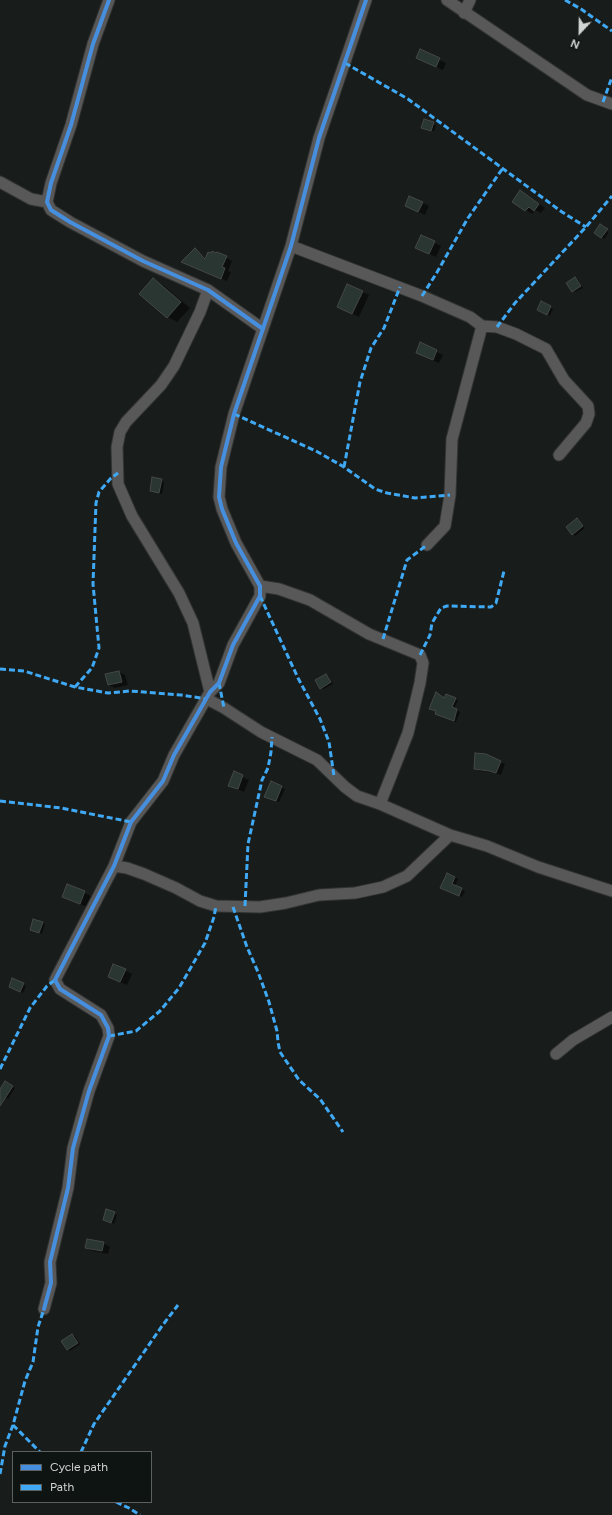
<!DOCTYPE html>
<style>
body{margin:0}
#map{position:relative;width:612px;height:1515px;overflow:hidden;background:#181c1a;font-family:Figtree,sans-serif}
canvas{display:block}
.legend{position:absolute;left:12px;top:1451px;width:140px;height:52px;box-sizing:border-box;background:#0e1411;border:1px solid #5c615f;margin:0;padding:5px 7px;list-style:none;font-size:12px;color:#d1d5d3}
.legend li{display:flex;align-items:center;gap:8px;height:20px}
.legend b{width:20px;border:1px solid #5c615f}
.north{position:absolute;left:560px;top:12px;width:40px;height:40px;-webkit-text-stroke:3px #0e1411;paint-order:stroke;rotate:202deg;font-size:11px;font-weight:700;line-height:16px;text-align:center;color:#d1d5d3}
.north::after{content:'';display:block;margin:auto;width:14px;height:18px;background:#d1d5d3;clip-path:polygon(50% 0,100% 100%,50% 72%,0 100%)}
</style>
<div id="map">
<canvas width="612" height="1515"></canvas>
<ul class="legend">
<li><b style="height:5px;background:#468fdf"></b>Cycle path</li>
<li><b style="height:5px;background:#3fa9f5"></b>Path</li>
</ul>
<div class="north">N</div>
</div>
<script>
const context = document.querySelector('canvas').getContext('2d');
context.lineJoin = 'round';
function paint(path, color) {
  context.fillStyle = color;
  context.fill(path, 'evenodd');
}
function poly(rows) {
  const path = new Path2D();
  for (const r of rows) {
    path.moveTo(r[0], r[1]);
    for (let i = 2; i < r.length; i += 2) path.lineTo(r[i], r[i + 1]);
  }
  return path;
}
function trace(path, color, width, dash) {
  context.strokeStyle = color;
  context.lineWidth = width;
  context.lineCap = dash ? 'butt' : 'round';
  context.setLineDash(dash || []);
  context.stroke(path);
}
paint(poly([
 [420,51,446,63,443,70,423,61],
 [433,123,436,125,434,131,425,129],
 [521,191,545,208,541,213,535,210,532,214,513,201],
 [422,202,429,206,425,215,406,206],
 [600,225,608,230,608,233,605,239,595,233],
 [421,236,441,246,436,257,416,248],
 [195,250,207,259,217,253,232,261,228,271,231,272,227,281,188,265],
 [575,278,578,280,583,288,575,292,573,291],
 [153,280,163,285,190,308,177,322,168,317],
 [363,292,369,295,359,317,344,310],
 [542,303,553,309,550,316,538,309],
 [421,344,443,355,439,363,423,356],
 [161,480,164,482,162,494,151,491],
 [577,520,585,528,575,536,573,534],
 [119,672,125,675,128,685,115,688,108,685],
 [326,675,329,677,333,684,324,689,321,688],
 [445,699,455,699,458,700,454,709,460,712,456,722,439,715,437,711,433,710],
 [500,762,505,764,501,775,495,773,480,771,475,768],
 [234,773,249,780,244,792,229,785],
 [271,782,285,789,279,802,265,797],
 [448,874,458,879,455,886,465,891,462,897,444,889],
 [68,885,91,896,87,907,64,897],
 [42,923,45,924,42,934,34,931],
 [125,970,132,974,127,985,115,980],
 [23,984,26,986,23,993,13,989],
 [5,1082,15,1088,8,1099,0,1094,0,1091],
 [114,1213,117,1215,114,1224,107,1221],
 [103,1243,110,1247,108,1254,93,1251,86,1248],
 [72,1335,75,1336,80,1344,70,1351,68,1349]
]), '#0007');
const building = poly([
 [420,49,440,58,436,67,416,58,420,49],
 [424,119,434,122,431,131,421,128,424,119],
 [520,190,539,204,534,211,529,207,525,211,512,202,520,190],
 [409,196,423,202,418,212,405,206,409,196],
 [600,224,608,229,601,238,594,233,600,224],
 [421,235,435,241,429,254,415,248,421,235],
 [195,248,205,259,208,252,211,253,212,251,216,253,217,252,227,256,222,267,225,268,221,279,181,262,195,248],
 [575,277,581,286,572,292,566,283,575,277],
 [153,278,181,302,167,318,139,294,153,278],
 [347,284,363,291,352,314,337,307,347,284],
 [541,301,551,306,547,315,537,310,541,301],
 [420,342,437,350,433,360,416,353,420,342],
 [152,477,162,479,159,493,150,491,152,477],
 [577,518,583,526,572,535,566,527,577,518],
 [119,671,122,682,108,685,105,674,119,671],
 [326,674,331,682,320,689,315,680,326,674],
 [436,692,444,698,446,694,456,698,452,707,457,709,454,721,435,714,436,711,429,709,436,692],
 [475,753,486,754,501,761,496,773,489,771,474,769,475,753],
 [234,771,243,775,238,789,228,786,234,771],
 [271,781,282,786,276,801,264,797,271,781],
 [447,873,455,877,452,884,462,888,459,896,440,888,447,873],
 [67,884,85,891,80,904,62,897,67,884],
 [33,919,43,922,39,933,30,930,33,919],
 [113,964,126,969,120,982,108,977,113,964],
 [12,978,24,983,20,992,9,987,12,978],
 [5,1081,13,1086,0,1106,0,1089,5,1081],
 [106,1209,115,1212,111,1223,103,1220,106,1209],
 [87,1239,104,1242,102,1251,85,1248,87,1239],
 [72,1334,78,1343,67,1350,61,1341,72,1334]
]);
paint(building, '#293631');
trace(building, '#454846', 1);
const street = poly([
 [109,0,93,44,71,125,51,183,47,202,51,210,70,222,143,261,208,290,263,329],
 [447,0,587,95,612,104],
 [464,13,470,0],
 [0,182,31,199,47,202],
 [291,246,422,296,470,317,482,326,452,439,450,495,445,526,427,545],
 [208,290,200,312,174,366,161,385,126,422,120,432,117,447,118,484,132,516,179,593,193,623,210,692],
 [482,326,497,327,516,334,546,349,564,380,588,406,589,414,586,423,559,455],
 [260,586,279,589,310,600,369,634,420,655,423,663,420,683,408,733,380,804],
 [207,699,224,708,261,732,317,760,345,787,357,796,380,804,450,835,487,846,538,867,612,891],
 [114,866,127,868,144,874,176,888,200,901,216,906,260,907,286,903,319,895,355,893,383,887,407,876,450,835],
 [556,1054,573,1040,612,1017],
 [44,1309,51,1283,50,1262,68,1188,73,1148,89,1091,109,1036,108,1028,101,1015,60,989,55,980,114,866,131,822,163,781,174,755,210,692,219,683,233,645,260,596,260,586,236,543,222,509,219,497,221,467,234,414,291,246,319,138,366,0]
]);
trace(street, '#333534', 13);
trace(street, '#595859', 11);
trace(poly([
 [565,0,581,9,612,31],
 [345,63,408,99,562,212,586,227],
 [603,102,612,77],
 [422,296,436,274,468,218,503,168],
 [497,327,515,303,586,227,612,196],
 [234,414,316,451,344,467,375,489,387,493,415,498,450,495],
 [344,467,360,382,371,348,384,328,400,287],
 [260,596,298,678,320,719,329,742,334,776],
 [383,639,407,560,427,545],
 [420,655,430,635,432,623,441,608,447,606,491,607,496,603,504,571],
 [0,669,24,671,75,687,108,693,130,691,181,695,207,699],
 [219,683,224,708],
 [75,687,92,668,99,648,93,584,96,503,99,492,111,478,118,473],
 [0,801,61,808,131,822],
 [245,906,248,844,262,780,268,768,271,752,272,737],
 [233,907,247,947,258,972,269,1002,277,1031,278,1042,280,1052,299,1080,320,1099,343,1132],
 [109,1036,136,1031,160,1011,179,988,205,943,214,917,216,906],
 [0,1069,30,1008,47,986,55,980],
 [13,1425,40,1452],
 [81,1452,94,1424,162,1326,178,1305],
 [0,1474,5,1446,13,1425,25,1381,33,1362,38,1327,44,1309],
 [116,1502,129,1508,140,1515]
]), '#3fa9f5', 3, [6, 3]);
trace(poly([
 [109,0,93,44,71,125,51,183,47,202,51,210,70,222,143,261,208,290,263,329],
 [44,1309,51,1283,50,1262,68,1188,73,1148,89,1091,109,1036,108,1028,101,1015,60,989,55,980,114,866,131,822,163,781,174,755,210,692,219,683,233,645,260,596,260,586,236,543,222,509,219,497,221,467,234,414,291,246,319,138,366,0]
]), '#468fdf', 4);
</script>
